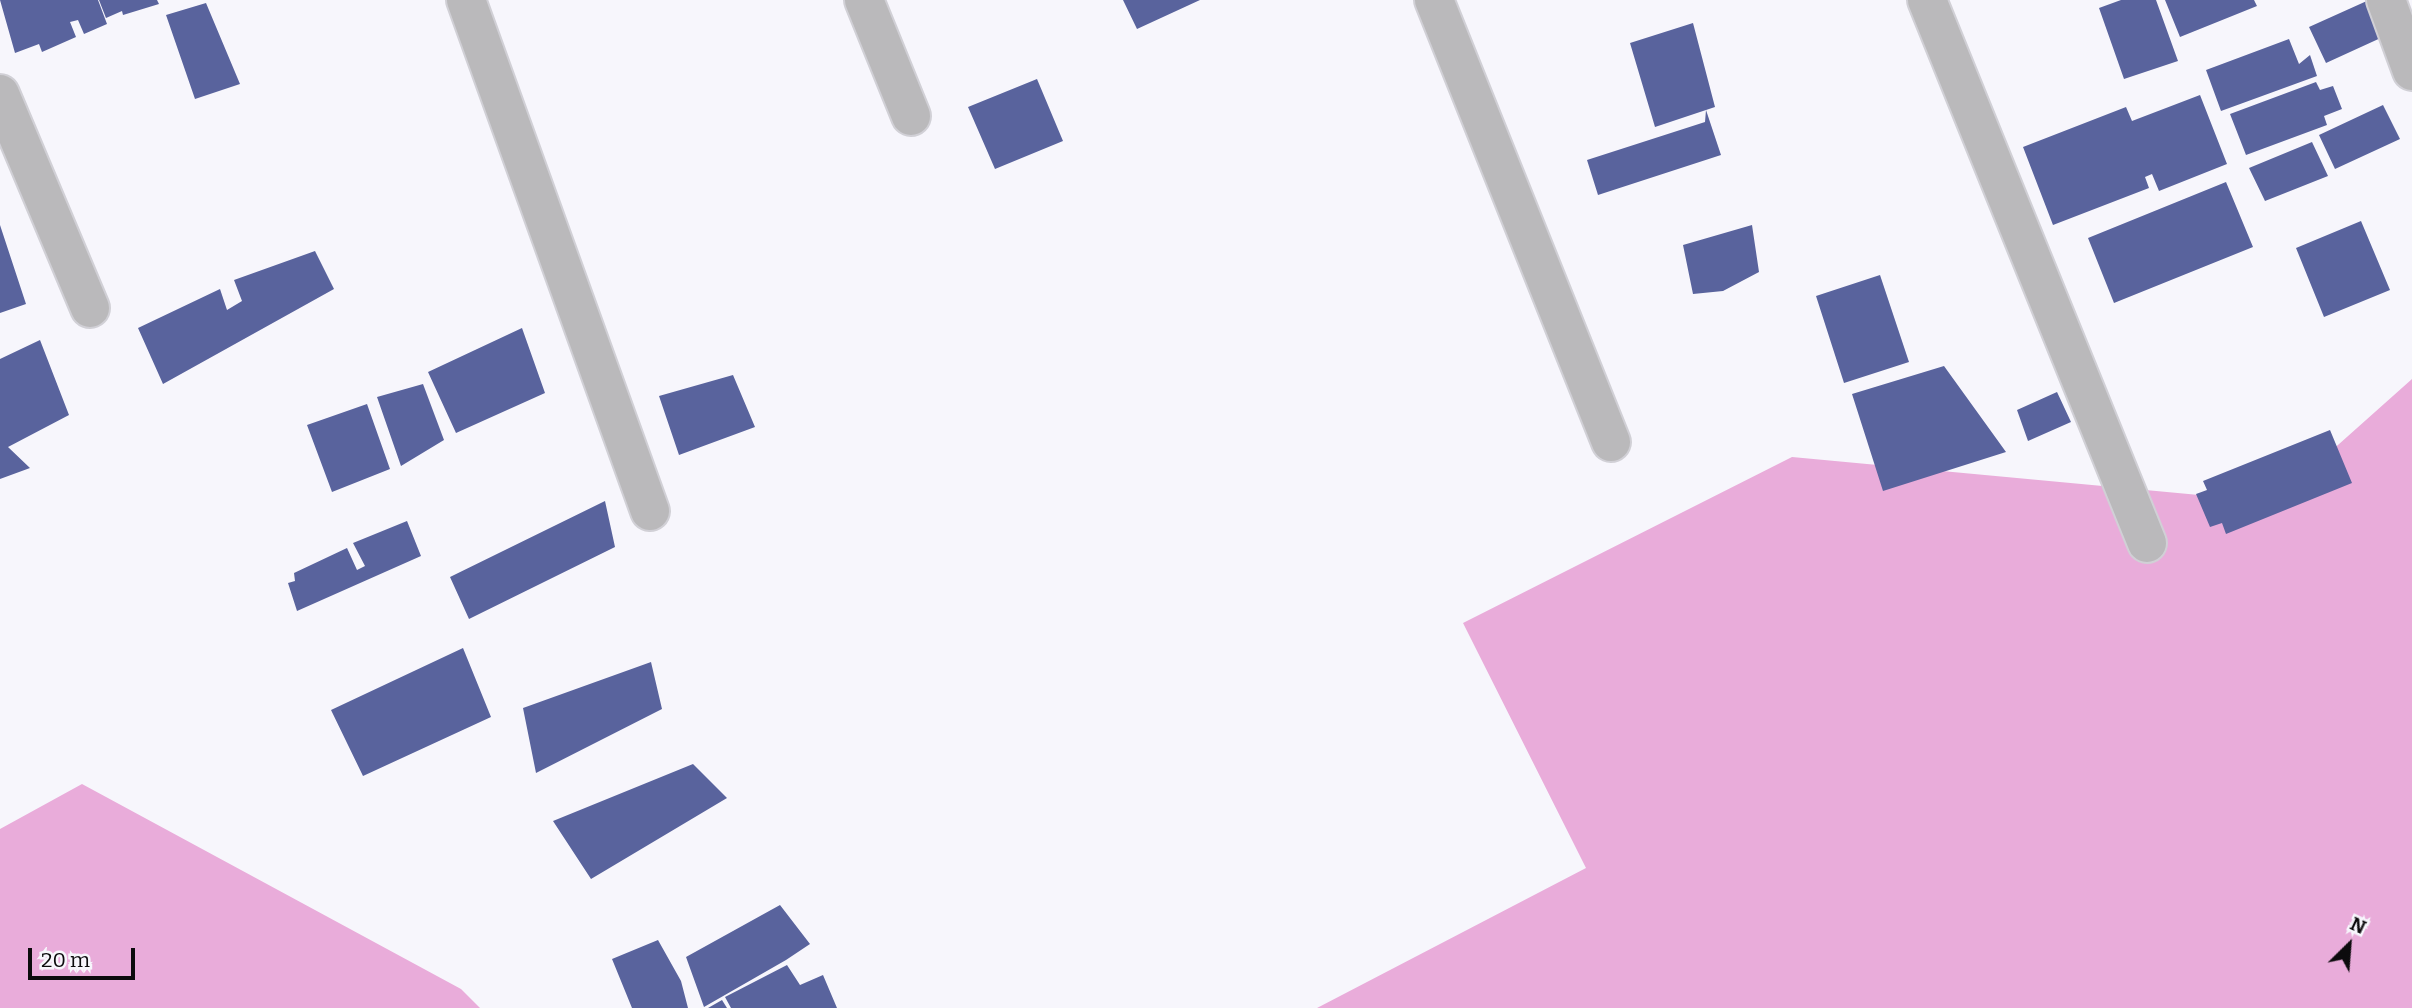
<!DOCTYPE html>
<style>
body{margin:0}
#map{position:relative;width:2412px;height:1008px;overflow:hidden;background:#f7f6fc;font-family:Bitter,serif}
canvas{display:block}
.north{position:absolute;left:2314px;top:910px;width:70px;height:70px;-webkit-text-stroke:5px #f7f6fc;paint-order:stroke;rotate:25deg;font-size:19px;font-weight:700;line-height:28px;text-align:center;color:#0c0b0d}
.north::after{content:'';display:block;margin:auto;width:24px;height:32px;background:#0c0b0d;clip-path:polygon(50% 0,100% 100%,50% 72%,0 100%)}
.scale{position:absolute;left:28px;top:948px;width:107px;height:32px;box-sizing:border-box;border:4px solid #0c0b0d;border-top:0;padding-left:9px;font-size:21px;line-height:24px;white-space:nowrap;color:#0c0b0d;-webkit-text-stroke:5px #f7f6fc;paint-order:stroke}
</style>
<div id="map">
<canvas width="2412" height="1008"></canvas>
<div class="north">N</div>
<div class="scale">20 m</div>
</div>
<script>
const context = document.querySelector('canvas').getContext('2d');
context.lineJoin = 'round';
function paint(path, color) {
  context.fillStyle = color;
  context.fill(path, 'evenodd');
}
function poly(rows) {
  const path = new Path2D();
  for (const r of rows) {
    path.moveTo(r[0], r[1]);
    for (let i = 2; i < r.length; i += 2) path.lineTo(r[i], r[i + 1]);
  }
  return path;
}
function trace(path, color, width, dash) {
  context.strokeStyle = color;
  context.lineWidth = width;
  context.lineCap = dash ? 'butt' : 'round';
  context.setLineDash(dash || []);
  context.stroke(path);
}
paint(poly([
 [2412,379,2412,1008,1317,1008,1586,868,1463,623,1792,457,2274,502],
 [82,784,461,989,480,1008,0,1008,0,829]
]), '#e9acda');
paint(poly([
 [0,0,98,0,107,24,84,34,78,20,70,22,76,37,42,52,39,44,15,53],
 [99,0,157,0,159,4,123,15,122,11,106,18],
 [1123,0,1200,0,1137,29],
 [2121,0,2156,0,2178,61,2124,79,2099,8],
 [2165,0,2254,0,2257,6,2180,37],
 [2369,0,2385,36,2326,63,2309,27],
 [206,3,240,84,195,99,166,15],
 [1693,23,1715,107,1655,127,1630,43],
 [2289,39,2299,64,2310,55,2317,76,2221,111,2206,70],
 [1037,79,1063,141,995,169,968,107],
 [2316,82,2320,90,2333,86,2342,109,2324,116,2327,125,2246,155,2230,114],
 [2200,95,2227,164,2159,191,2152,174,2145,177,2149,188,2053,225,2023,147,2126,107,2132,121],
 [2383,105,2400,139,2335,169,2319,135],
 [1706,110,1721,155,1598,195,1587,160,1705,122],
 [2312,142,2328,176,2265,201,2249,168],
 [2226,182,2253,247,2114,303,2088,238],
 [2361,221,2390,290,2324,317,2296,248],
 [0,225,26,304,0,313],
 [1752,225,1759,272,1723,291,1693,294,1683,245],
 [315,251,334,289,163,384,138,328,220,289,227,310,242,301,234,280],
 [1880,275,1909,362,1844,383,1816,296],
 [522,328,545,393,456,433,428,372],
 [40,340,69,415,8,447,30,468,0,479,0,359],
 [1944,366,2006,452,1883,491,1852,394],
 [733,375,755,427,679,455,659,396],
 [423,384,444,440,401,466,377,397],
 [2057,392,2071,422,2028,441,2017,410],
 [367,404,390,469,332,492,307,425],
 [2330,430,2352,483,2226,534,2222,523,2210,527,2196,494,2207,490,2203,481],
 [605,501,615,547,469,619,450,577],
 [407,521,421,556,297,611,288,583,295,581,294,573,347,548,357,570,365,566,353,543],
 [463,648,491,717,363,776,331,710],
 [651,662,662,709,536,773,523,708],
 [693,764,727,798,591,879,553,821],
 [780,905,810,944,786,960,704,1007,686,957],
 [658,940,681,981,688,1008,632,1008,612,959],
 [787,965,800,985,823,975,837,1008,731,1008,725,997],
 [722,1000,727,1008,708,1008]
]), '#59639d');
const minor = poly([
 [466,0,650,511],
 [864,0,911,116],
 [1434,0,1611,442],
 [1927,0,2147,543],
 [2386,0,2412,71],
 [0,94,90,308]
]);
trace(minor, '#d1d0d6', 42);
trace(minor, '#bab9bb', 38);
</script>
